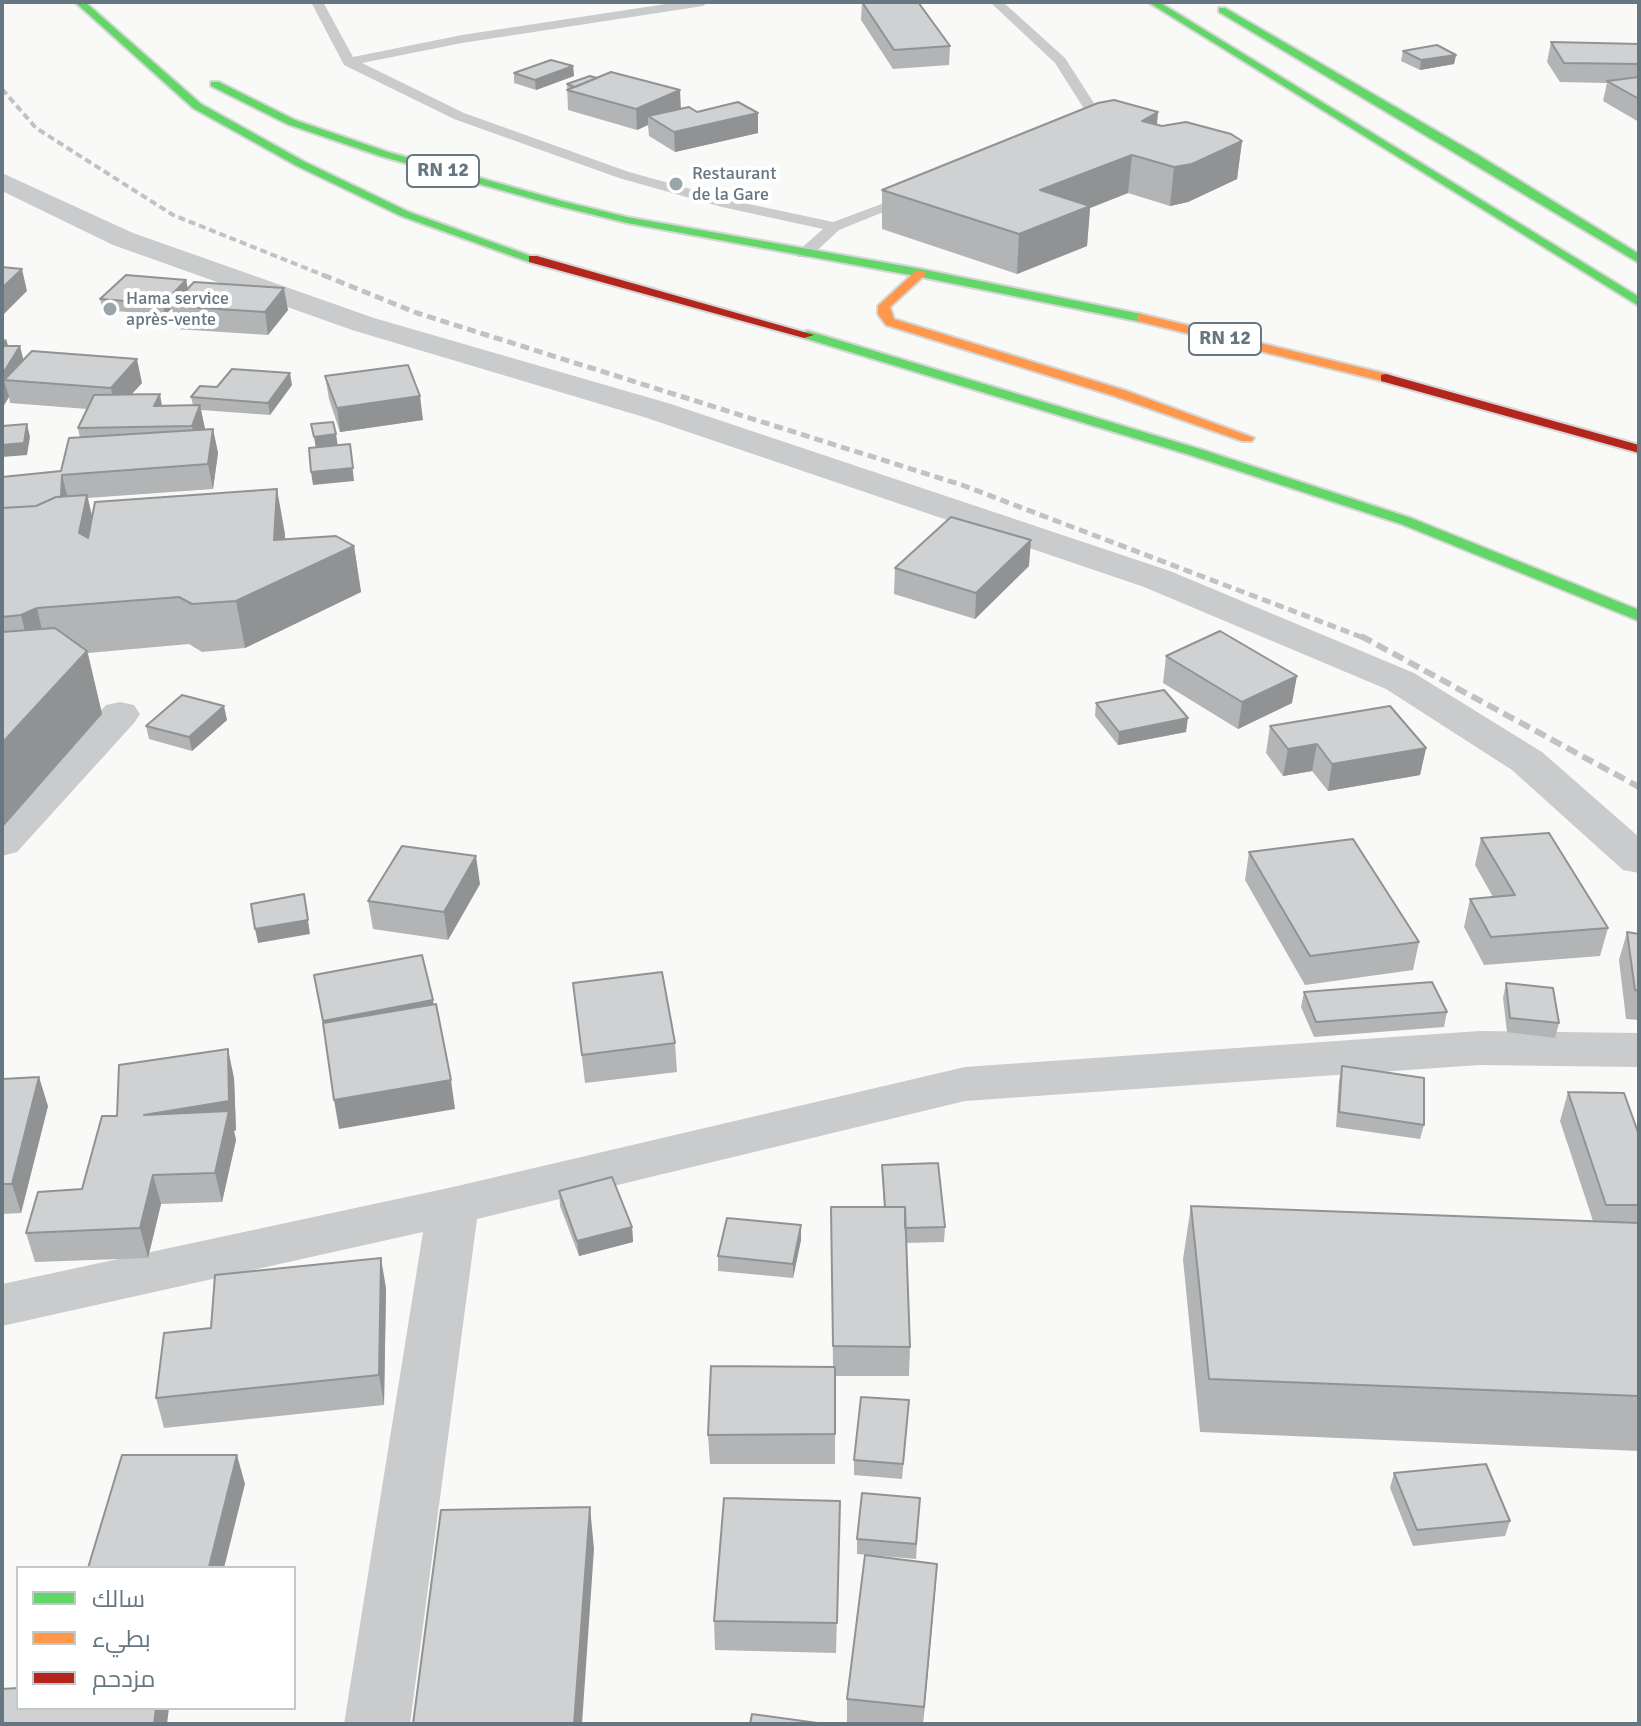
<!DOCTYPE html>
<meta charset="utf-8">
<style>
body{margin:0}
#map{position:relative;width:1641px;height:1726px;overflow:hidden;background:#f9f9f8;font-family:Signika,Cairo,sans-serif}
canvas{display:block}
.frame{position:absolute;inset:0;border:4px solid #667781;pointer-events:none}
.legend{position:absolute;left:16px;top:1566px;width:280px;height:144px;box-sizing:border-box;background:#fff;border:2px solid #c2c9cd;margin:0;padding:10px 14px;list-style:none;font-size:24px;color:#667781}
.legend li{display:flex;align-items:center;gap:16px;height:40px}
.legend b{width:40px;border:2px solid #c2c9cd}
</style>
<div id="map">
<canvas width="1641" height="1726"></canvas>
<div class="frame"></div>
<ul class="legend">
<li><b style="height:10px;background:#63d668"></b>سالك</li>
<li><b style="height:10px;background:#ff974d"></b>بطيء</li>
<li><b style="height:10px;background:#b3261e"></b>مزدحم</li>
</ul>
</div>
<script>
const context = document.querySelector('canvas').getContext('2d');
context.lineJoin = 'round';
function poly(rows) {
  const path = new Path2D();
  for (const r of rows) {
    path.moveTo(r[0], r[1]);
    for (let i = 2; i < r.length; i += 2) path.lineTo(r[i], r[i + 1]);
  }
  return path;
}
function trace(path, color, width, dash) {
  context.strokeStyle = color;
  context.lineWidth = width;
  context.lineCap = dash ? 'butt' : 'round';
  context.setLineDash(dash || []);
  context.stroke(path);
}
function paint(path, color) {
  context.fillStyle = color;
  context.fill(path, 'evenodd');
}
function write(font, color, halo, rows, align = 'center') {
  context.font = font + ' Signika,sans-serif';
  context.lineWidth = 8;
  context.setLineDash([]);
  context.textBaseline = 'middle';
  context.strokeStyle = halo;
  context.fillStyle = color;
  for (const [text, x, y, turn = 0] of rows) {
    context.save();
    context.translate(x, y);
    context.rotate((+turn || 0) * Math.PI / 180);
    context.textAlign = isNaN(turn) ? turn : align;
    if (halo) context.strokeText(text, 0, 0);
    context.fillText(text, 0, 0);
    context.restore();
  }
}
const fast = poly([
 [75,2,85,2,201,104,305,162,409,212,539,259,529,262,401,216,297,166,193,108,75,2],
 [1148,2,1159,2,1639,297,1639,306,1148,2],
 [1219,8,1225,8,1478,155,1639,254,1639,263,1219,12,1219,8],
 [211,82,219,82,295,120,388,152,562,201,627,217,921,269,1141,314,1147,318,1141,322,921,277,627,223,554,205,380,156,287,124,211,86,211,82],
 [808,331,1200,449,1411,518,1639,610,1639,621,1401,524,1190,455,804,338,804,332,808,331]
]);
const slow = poly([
 [917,270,927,273,890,307,894,319,1124,390,1254,438,1252,441,1242,441,1114,396,886,325,878,314,878,306,917,270],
 [1141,314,1391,375,1393,378,1386,382,1137,321,1137,315,1141,314]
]);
const jam = poly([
 [529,256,537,256,814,335,804,338,529,262,529,256],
 [1386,374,1639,445,1639,453,1381,381,1381,375,1386,374]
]);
trace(fast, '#d5d6d6', 4);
trace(slow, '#d5d6d6', 4);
trace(jam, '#d5d6d6', 4);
paint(poly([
 [311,2,323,2,353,57,462,35,679,2,709,2,703,6,462,43,362,63,464,113,629,172,730,200,833,222,906,195,911,194,918,198,839,230,810,257,798,257,798,251,823,229,722,207,619,178,454,119,344,65,311,2],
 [990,2,1003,2,1065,58,1108,125,1106,128,1086,132,1086,126,1093,123,1055,63,990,2]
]), '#cacbcc');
paint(poly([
 [2,173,133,233,374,318,671,404,1170,571,1414,673,1542,752,1639,837,1639,873,1623,870,1512,770,1386,689,1144,587,647,418,352,330,113,245,2,191,2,173],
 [120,702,134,705,140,714,134,723,17,852,2,856,2,817,106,705,120,702],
 [1479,1031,1639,1033,1639,1067,1479,1065,965,1101,477,1219,410,1724,344,1724,423,1232,2,1326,2,1284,453,1187,965,1067,1479,1031]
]), '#cacbcc');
paint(fast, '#63d668');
paint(slow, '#ff974d');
paint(jam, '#b3261e');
trace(poly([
 [2,89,36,128,173,215,328,277]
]), '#c0c2c3', 4, [7, 4]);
trace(poly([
 [323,275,417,313,962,485,1364,638]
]), '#c0c2c3', 5, [9, 5]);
trace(poly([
 [1361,636,1639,787]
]), '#c0c2c3', 6, [12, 6]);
paint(poly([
 [862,2,950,46,949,65,893,69,861,20],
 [1551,42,1639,44,1639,122,1603,101,1607,83,1560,82,1547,62],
 [1403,51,1456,55,1454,64,1420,70,1401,61],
 [573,66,574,76,536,90,514,83,514,73],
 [567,84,697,112,758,113,758,133,675,152,649,136,648,125,637,130,568,110],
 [1158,112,1157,125,1242,141,1237,179,1188,202,1170,206,1128,193,1090,208,1087,246,1017,274,882,229,882,190],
 [186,280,188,288,288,310,268,335,176,329,172,308,165,315,103,310,100,299],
 [2,339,6,339,8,346,23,360,142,383,131,395,162,405,193,405,191,397,217,387,292,385,270,415,201,410,205,429,213,429,218,453,213,489,88,498,92,518,285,534,285,540,354,546,361,592,245,648,202,652,189,644,88,653,102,714,2,828,2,477,61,471,80,438,78,428,87,409,10,403,9,397,2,407],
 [325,376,423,420,340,432,329,399],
 [1029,566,975,619,894,594,895,568],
 [1166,656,1292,703,1238,729,1163,683],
 [1096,703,1186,732,1118,745,1095,716],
 [227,720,192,751,149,739,146,726],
 [1270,726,1426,748,1420,775,1328,791,1312,771,1283,776,1266,753],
 [1481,838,1608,928,1600,956,1484,965,1464,927,1470,899,1493,897,1475,865],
 [1249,852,1419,942,1413,970,1305,985,1245,880],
 [480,884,448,940,373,929,368,901],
 [1627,932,1639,934,1639,1020,1626,1019,1619,960],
 [573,983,675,1043,677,1072,585,1083],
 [1506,983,1559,1023,1555,1038,1507,1032,1503,998],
 [1304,992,1447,1012,1444,1027,1314,1037,1301,1007],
 [1342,1066,1424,1125,1420,1139,1336,1127,1339,1081],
 [234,1078,236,1130,234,1131,236,1140,222,1202,161,1204,148,1258,35,1262,26,1233,82,1189,117,1116],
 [2,1079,48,1106,21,1213,2,1214],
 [1568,1092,1639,1135,1639,1451,1200,1432,1183,1259,1191,1206,1593,1221,1560,1121],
 [882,1165,945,1227,944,1242,906,1243,910,1347,909,1376,835,1376,835,1464,710,1464,708,1435,833,1367,831,1207,884,1207],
 [559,1191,632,1227,633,1242,579,1256,560,1206],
 [801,1225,801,1240,793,1278,718,1271,718,1256],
 [386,1288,384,1405,164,1428,156,1398,211,1328],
 [908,1415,902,1479,854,1475,854,1460],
 [1394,1473,1510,1521,1505,1536,1413,1546,1390,1488],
 [920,1498,916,1559,857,1554,857,1539],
 [840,1501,836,1653,715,1650,714,1621],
 [935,1593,923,1724,847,1724,847,1699]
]), '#b2b4b5');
paint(poly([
 [1456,55,1454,64,1420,70,1421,60],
 [573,66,574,76,536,90,535,80],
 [680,90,681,110,648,116,648,125,637,130,636,109],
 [1158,112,1154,149,1142,121],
 [758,113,758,133,675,152,674,132],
 [1242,141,1237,179,1188,202,1170,206,1174,167],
 [1132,155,1128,193,1090,208,1087,246,1017,274,1019,234,1040,190],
 [22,269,27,291,3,315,2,288],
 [186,280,188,291,172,306,172,308,165,315,163,304],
 [284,288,288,310,268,335,265,312],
 [6,339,12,360,20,346,26,370,4,380,9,397,3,407,2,346],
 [137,359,142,383,116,411,111,388],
 [290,373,292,385,270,415,268,403],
 [160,394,164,418,154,406],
 [420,396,423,420,340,432,337,408],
 [200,405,205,429,196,450,192,426],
 [27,424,30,437,27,455,2,457,2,445],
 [213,429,218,453,213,489,208,464],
 [336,434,338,447,316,449,314,437],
 [350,444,354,481,313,485,311,472],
 [62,475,68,499,2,541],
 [277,489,285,534,282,579,354,546,361,592,245,648,236,601,274,540],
 [87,495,98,540,90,579,79,533],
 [1031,540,1029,566,975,619,976,593],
 [37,608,48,656,33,663,21,615],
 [87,651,102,714,2,828,2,743],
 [1297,676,1292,703,1238,729,1242,702],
 [224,706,227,720,192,751,189,737],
 [1188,718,1186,732,1118,745,1119,732],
 [1317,744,1312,771,1283,776,1288,749],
 [1426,748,1420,775,1328,791,1332,764],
 [476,856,480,884,448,940,444,912],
 [304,894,310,934,258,943,255,929],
 [433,1000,437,1029,329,1049,323,1021],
 [228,1049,234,1078,236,1130,234,1131,236,1140,222,1202,215,1173,144,1115],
 [39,1077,48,1106,21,1213,12,1184],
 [451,1080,455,1109,339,1129,334,1100],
 [153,1175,161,1204,148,1258,140,1228],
 [801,1225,801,1240,793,1278,793,1264],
 [632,1227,633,1242,579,1256,577,1241],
 [381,1258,386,1288,384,1405,379,1375],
 [237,1455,245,1484,224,1568,209,1568],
 [590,1507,594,1549,582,1724,574,1724],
 [937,1564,935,1593,923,1724,924,1707],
 [156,1708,169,1708,167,1724,154,1724]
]), '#919293');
const building = poly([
 [862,2,918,2,950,46,894,50,862,2],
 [1551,42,1639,44,1639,64,1564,63,1551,42],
 [1437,45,1456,55,1421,60,1403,51,1437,45],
 [551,60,573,66,535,80,514,73,551,60],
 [611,72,680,90,636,109,567,90,611,72],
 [590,76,597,78,575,87,567,84,590,76],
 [1639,77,1639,99,1607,81,1639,77],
 [1114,100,1158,112,1142,121,1162,126,1186,122,1231,134,1242,141,1192,164,1174,167,1132,155,1040,190,1090,206,1019,234,882,190,1098,103,1114,100],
 [738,102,758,113,674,132,648,116,689,107,697,112,738,102],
 [2,267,22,269,2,288,2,267],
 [126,275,186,280,163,304,100,299,126,275],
 [194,282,284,288,265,312,172,306,194,282],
 [2,346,20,346,2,375,2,346],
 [32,351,137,359,111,388,4,380,32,351],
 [408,365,420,396,337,408,325,376,408,365],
 [232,369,290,373,268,403,191,397,200,386,217,387,232,369],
 [160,394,154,406,200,405,192,426,78,428,94,395,160,394],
 [333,422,336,434,314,437,311,424,333,422],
 [27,424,24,443,2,445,2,426,27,424],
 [213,429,208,464,62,475,61,497,56,497,36,506,2,508,2,477,61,471,69,438,213,429],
 [350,444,353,468,311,472,309,448,350,444],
 [277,489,274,540,336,536,354,546,236,601,192,604,179,597,37,608,21,615,2,617,2,508,36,506,56,497,87,495,79,533,88,538,95,502,277,489],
 [951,517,1031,540,976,593,895,568,951,517],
 [55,628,87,651,2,743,2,632,55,628],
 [1220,631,1297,676,1242,702,1166,656,1220,631],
 [1164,690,1188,718,1119,732,1096,703,1164,690],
 [182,695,224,706,189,737,146,726,182,695],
 [1390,706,1426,748,1332,764,1317,744,1288,749,1270,726,1390,706],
 [1549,833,1608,928,1491,937,1470,899,1515,895,1481,838,1549,833],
 [1353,839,1419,942,1310,956,1249,852,1353,839],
 [402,846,476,856,444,912,368,901,402,846],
 [304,894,308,920,255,929,251,904,304,894],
 [1627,932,1639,934,1639,991,1635,990,1627,932],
 [422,955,433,1000,323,1021,314,975,422,955],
 [662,972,675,1043,582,1055,573,983,662,972],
 [1432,982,1447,1012,1316,1022,1304,992,1432,982],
 [1506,983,1553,988,1559,1023,1510,1018,1506,983],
 [436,1004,451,1080,334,1100,323,1023,436,1004],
 [228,1049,229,1101,144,1115,229,1111,215,1173,153,1175,140,1228,26,1233,38,1192,82,1189,102,1116,117,1116,119,1065,228,1049],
 [1342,1066,1424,1078,1424,1125,1339,1112,1342,1066],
 [39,1077,12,1184,2,1184,2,1079,39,1077],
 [1568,1092,1624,1093,1639,1135,1639,1205,1606,1205,1568,1092],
 [938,1163,945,1227,905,1228,905,1207,885,1207,882,1165,938,1163],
 [612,1177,632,1227,577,1241,559,1191,612,1177],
 [1191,1206,1639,1223,1639,1396,1209,1379,1191,1206],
 [831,1207,905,1207,910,1347,833,1346,831,1207],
 [727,1218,801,1225,793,1264,718,1256,727,1218],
 [381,1258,379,1375,156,1398,164,1333,211,1328,215,1275,381,1258],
 [711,1366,835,1367,835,1434,708,1435,711,1366],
 [861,1397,909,1400,903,1464,854,1460,861,1397],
 [122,1455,237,1455,209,1567,88,1568,122,1455],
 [1486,1464,1510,1521,1417,1530,1394,1473,1486,1464],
 [862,1493,920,1498,916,1544,857,1539,862,1493],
 [724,1498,840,1501,837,1623,714,1621,724,1498],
 [590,1507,574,1724,413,1724,441,1510,590,1507],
 [865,1555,937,1564,924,1707,847,1699,865,1555],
 [18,1688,18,1708,156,1708,154,1724,2,1724,2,1689,18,1688],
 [752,1714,825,1724,750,1724,752,1714]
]);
paint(building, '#cfd1d2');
trace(building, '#919293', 2);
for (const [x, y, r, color] of [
 [676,184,8,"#99a4ab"],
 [110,309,8,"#99a4ab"]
]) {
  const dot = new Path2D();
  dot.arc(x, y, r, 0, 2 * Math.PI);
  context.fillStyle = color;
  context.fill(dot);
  trace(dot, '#fff', 3);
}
write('18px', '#667781', '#fff', [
 ["Restaurant",692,174],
 ["de la Gare",692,195],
 ["Hama service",126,299],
 ["après-vente",126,320]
], 'left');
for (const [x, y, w] of [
 [443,171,72],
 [1225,339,72]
]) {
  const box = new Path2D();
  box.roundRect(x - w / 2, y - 16, w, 32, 6);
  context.fillStyle = '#fff';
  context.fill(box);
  trace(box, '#667781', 2);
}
write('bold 20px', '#667781', null, [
 ["RN 12",443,171],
 ["RN 12",1225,339]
]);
</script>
